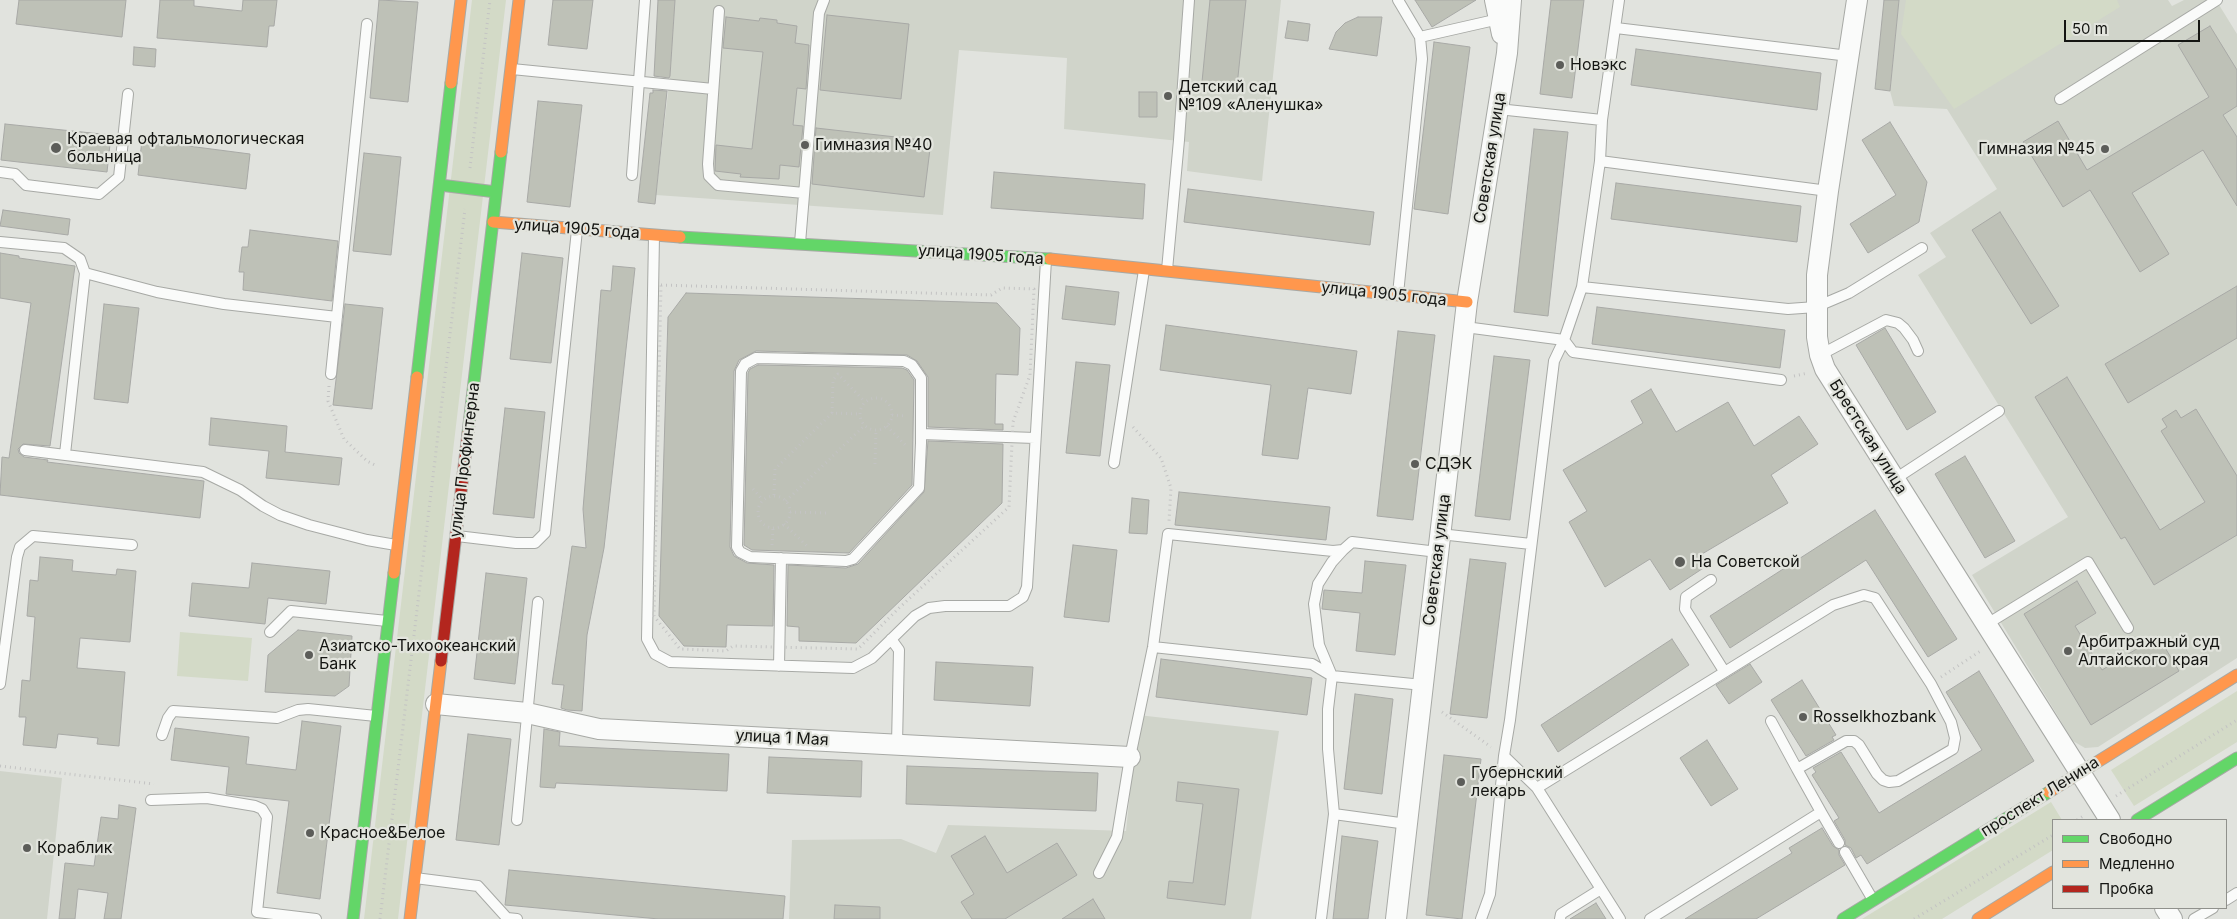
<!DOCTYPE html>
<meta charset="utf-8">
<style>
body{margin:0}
#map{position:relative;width:2237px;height:919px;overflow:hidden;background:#e1e3de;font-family:Inter,sans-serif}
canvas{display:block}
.legend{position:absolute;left:2052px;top:819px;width:175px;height:90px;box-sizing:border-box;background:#e2e4dd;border:1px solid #90918c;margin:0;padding:6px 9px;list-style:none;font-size:15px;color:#141512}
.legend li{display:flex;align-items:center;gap:10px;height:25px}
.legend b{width:25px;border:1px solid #90918c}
.scale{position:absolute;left:2064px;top:20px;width:136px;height:22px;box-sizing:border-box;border:2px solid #141512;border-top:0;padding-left:6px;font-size:15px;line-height:18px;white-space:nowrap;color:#141512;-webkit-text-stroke:4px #e2e4dd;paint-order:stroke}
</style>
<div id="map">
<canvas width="2237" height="919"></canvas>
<ul class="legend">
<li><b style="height:6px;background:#63d668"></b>Свободно</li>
<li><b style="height:6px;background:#ff974d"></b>Медленно</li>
<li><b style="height:6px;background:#b3261e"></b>Пробка</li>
</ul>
<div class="scale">50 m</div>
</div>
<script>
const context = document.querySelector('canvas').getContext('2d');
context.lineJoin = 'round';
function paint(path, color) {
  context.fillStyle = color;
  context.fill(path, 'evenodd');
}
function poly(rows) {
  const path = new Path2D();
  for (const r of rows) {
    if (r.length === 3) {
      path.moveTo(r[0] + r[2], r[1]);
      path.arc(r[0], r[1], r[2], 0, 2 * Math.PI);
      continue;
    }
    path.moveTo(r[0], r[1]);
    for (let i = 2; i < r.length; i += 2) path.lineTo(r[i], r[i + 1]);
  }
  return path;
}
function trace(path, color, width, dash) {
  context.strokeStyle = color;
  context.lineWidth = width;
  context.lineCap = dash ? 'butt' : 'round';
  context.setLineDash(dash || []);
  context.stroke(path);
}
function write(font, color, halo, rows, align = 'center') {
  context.font = font + ' Inter,sans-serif';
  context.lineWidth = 4.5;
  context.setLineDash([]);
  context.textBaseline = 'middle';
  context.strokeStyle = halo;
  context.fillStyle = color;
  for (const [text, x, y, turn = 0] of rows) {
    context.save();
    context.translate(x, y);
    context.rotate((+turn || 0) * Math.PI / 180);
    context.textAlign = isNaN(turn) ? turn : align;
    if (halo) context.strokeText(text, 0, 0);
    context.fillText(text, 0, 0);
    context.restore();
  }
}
paint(poly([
 [675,0,1281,0,1262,181,1187,171,1189,142,1064,129,1067,58,959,50,943,215,656,195,670,76],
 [1899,0,2168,0,2172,6,2184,0,2216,0,2237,34,2237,658,2098,747,2085,748,2073,741,1972,575,2068,517,1918,275,1946,257,1930,233,1997,189,1947,109,1894,106,1890,91],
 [1138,715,1279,731,1251,919,789,919,792,840,901,839,936,853,948,825,1126,831],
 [0,771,62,778,47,919,0,919]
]), '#d0d4ca');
paint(poly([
 [472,0,506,0,398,919,364,919],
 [1906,0,2117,0,2120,7,1954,109,1901,34],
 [180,632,252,638,248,681,177,676],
 [2237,691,2237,742,2134,806,2111,770],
 [2051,802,2062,820,2053,820,2053,850,1942,919,1862,919]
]), '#d3dac7');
const building = poly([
 [19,0,126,0,122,37,16,24,19,0],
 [160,0,194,0,194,6,242,11,243,0,277,0,274,26,269,26,267,47,157,38,160,0],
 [379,0,418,2,408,102,370,98,379,0],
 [553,0,593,0,587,49,548,45,553,0],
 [658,0,675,0,670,76,669,78,654,76,658,0],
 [1210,0,1246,0,1237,86,1202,82,1210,0],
 [1415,0,1476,0,1432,27,1415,0],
 [1551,0,1584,0,1572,98,1540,94,1551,0],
 [1884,0,1899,0,1890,91,1875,89,1884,0],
 [827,15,909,24,901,99,820,90,827,15],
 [726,17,759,21,760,18,777,20,777,23,797,26,795,43,809,45,806,89,797,88,793,125,803,126,799,167,780,165,779,179,740,177,741,174,715,171,716,145,752,149,763,52,723,48,726,17],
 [1358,17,1382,17,1377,56,1329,49,1336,32,1345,23,1358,17],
 [1288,21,1310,24,1308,41,1285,38,1288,21],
 [2210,26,2237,70,2237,106,2223,115,2237,137,2237,206,2203,150,2132,193,2169,254,2140,272,2090,190,2063,207,2023,142,2058,121,2087,170,2209,97,2178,45,2210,26],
 [1434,42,1470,47,1448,214,1414,209,1434,42],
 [134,47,156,49,155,67,133,65,134,47],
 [1636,49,1821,73,1817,110,1631,85,1636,49],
 [653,90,667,91,655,204,638,202,650,93,653,93,653,90],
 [1139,92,1157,92,1157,117,1139,117,1139,92],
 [538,101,582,105,570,207,527,202,538,101],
 [1890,122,1927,182,1919,222,1868,253,1850,224,1896,195,1862,140,1890,122],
 [5,124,111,135,107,172,1,160,5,124],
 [816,128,931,141,924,197,812,184,816,128],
 [1534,129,1568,132,1548,316,1514,312,1534,129],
 [142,140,250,154,246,189,138,175,142,140],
 [364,153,401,157,391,255,353,251,364,153],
 [994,172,1145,184,1143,219,991,208,994,172],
 [1616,183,1801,206,1797,242,1611,219,1616,183],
 [1188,189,1374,212,1370,245,1184,222,1188,189],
 [3,210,70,219,68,235,0,226,3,210],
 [2000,212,2059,306,2031,324,1972,230,2000,212],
 [250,230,338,241,332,301,243,290,244,272,239,272,242,247,248,247,250,230],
 [0,253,19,256,19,258,75,266,50,446,23,444,18,449,19,453,24,457,48,460,47,462,204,481,200,518,0,495,2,457,9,458,31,303,0,298,0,253],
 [522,253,563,258,551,363,510,359,522,253],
 [613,266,635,268,604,548,587,635,582,711,567,710,561,708,564,685,552,684,572,546,586,548,583,509,601,290,611,291,613,266],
 [1066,286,1119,292,1115,325,1062,319,1066,286],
 [2237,286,2237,338,2128,403,2105,364,2237,286],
 [686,293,997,303,1020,328,1018,375,996,374,995,424,1003,424,1003,430,928,427,928,377,917,361,907,355,756,351,739,360,734,371,730,547,734,556,747,563,774,565,773,626,727,625,726,647,684,646,659,616,668,317,686,293],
 [104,304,139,308,128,403,94,399,104,304],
 [345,304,383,308,372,409,333,405,345,304],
 [1597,307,1785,330,1780,368,1592,344,1597,307],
 [1166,325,1357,351,1351,394,1308,388,1298,459,1262,455,1271,385,1160,370,1166,325],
 [1885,328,1936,412,1907,430,1856,345,1885,328],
 [1398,331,1435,335,1413,520,1377,516,1398,331],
 [1494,356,1530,360,1510,520,1475,516,1494,356],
 [1076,362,1110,365,1100,456,1066,453,1076,362],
 [758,365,902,368,907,370,914,380,912,485,849,553,752,550,744,545,748,373,750,369,758,365],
 [2067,377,2160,530,2205,502,2161,431,2167,427,2162,419,2176,410,2181,418,2196,409,2237,476,2237,535,2154,585,2125,537,2121,539,2035,397,2067,377],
 [1651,389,1676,432,1728,402,1754,446,1799,416,1818,444,1771,475,1788,503,1702,554,1708,565,1670,590,1650,559,1605,587,1569,522,1587,511,1563,470,1643,423,1631,401,1651,389],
 [505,408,545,412,534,518,493,514,505,408],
 [211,418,287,426,285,452,342,458,339,485,266,478,269,451,209,445,211,418],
 [928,441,1003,444,1002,503,856,643,799,641,799,627,787,626,788,565,846,568,858,564,924,492,928,441],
 [1965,456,2015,541,1985,558,1935,474,1965,456],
 [1179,492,1330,507,1326,540,1175,525,1179,492],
 [1132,498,1149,500,1147,534,1129,533,1132,498],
 [1875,510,1957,639,1928,657,1866,560,1730,648,1710,616,1875,510],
 [1073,545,1117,550,1109,622,1064,617,1073,545],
 [40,557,73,560,72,571,116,575,117,569,136,571,130,642,80,638,77,668,125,672,119,746,97,744,98,738,58,734,56,748,23,745,26,717,19,717,22,680,30,681,35,617,27,616,30,580,38,581,40,557],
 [1470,559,1506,563,1487,718,1450,714,1470,559],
 [1365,561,1406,565,1395,655,1356,651,1360,613,1322,609,1324,590,1362,593,1365,561],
 [252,563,330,571,326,604,268,598,265,624,189,616,192,583,249,588,252,563],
 [486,573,527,578,515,684,474,679,486,573],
 [2077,581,2096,613,2075,626,2102,670,2158,636,2179,671,2091,725,2024,614,2077,581],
 [298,630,352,636,349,686,335,696,265,692,268,655,298,630],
 [1672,639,1689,665,1558,752,1541,725,1672,639],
 [1161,659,1312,678,1307,715,1156,697,1161,659],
 [936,662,1033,667,1030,706,934,700,936,662],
 [1750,664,1762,682,1729,704,1716,685,1750,664],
 [1979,671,2034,761,1867,864,1861,855,1856,858,1851,848,1845,845,1845,840,1834,821,1839,818,1812,775,1816,772,1813,768,1841,752,1879,813,1982,750,1946,692,1979,671],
 [1802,680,1836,735,1832,737,1834,740,1806,756,1771,700,1802,680],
 [1355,694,1393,699,1382,794,1344,789,1355,694],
 [302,721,341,726,320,899,277,893,289,801,226,794,229,767,171,760,175,728,249,737,246,764,296,770,302,721],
 [544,729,560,732,559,746,729,754,727,791,556,783,555,788,540,787,544,729],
 [468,734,511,739,499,845,456,840,468,734],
 [1707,740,1738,789,1711,806,1680,758,1707,740],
 [1444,755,1481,759,1462,919,1426,915,1444,755],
 [769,757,862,761,861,797,767,793,769,757],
 [907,766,1098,773,1096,811,906,804,907,766],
 [1178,782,1239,789,1225,905,1167,898,1169,881,1193,883,1203,804,1176,801,1178,782],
 [119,805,136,808,121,919,104,919,108,893,78,889,75,919,59,919,65,863,94,866,101,817,118,819,119,805],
 [1822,828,1833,846,1839,850,1839,855,1845,865,1756,919,1685,919,1792,853,1789,848,1822,828],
 [985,836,1007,873,1057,843,1077,875,1005,919,972,919,961,902,974,894,951,856,985,836],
 [1342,836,1378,841,1368,919,1333,919,1342,836],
 [509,870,785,896,783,919,659,919,505,905,509,870],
 [1093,899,1105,919,1062,919,1093,899],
 [1596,903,1606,919,1570,919,1596,903],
 [835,905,880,907,880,919,834,919,835,905]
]);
paint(building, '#bec1b7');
trace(building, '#a8a9a6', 1);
const lane = poly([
 [719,11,708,164,709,176,718,185,804,193],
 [1616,28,1849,56],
 [1420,37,1499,19],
 [512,69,713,89],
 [2060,99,2217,0],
 [1498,109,1602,120],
 [1600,161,1828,191],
 [0,172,15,174,26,185,99,194,119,177,128,94],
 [632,175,645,0],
 [654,236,647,639,655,654,670,662,853,668,872,658,915,616,929,608,945,606,1009,606,1023,597,1027,587,1046,260],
 [0,242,64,248,80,259,85,273,65,454],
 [800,243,819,13,824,0],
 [1167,270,1179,140,1189,0],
 [85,273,157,292,224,304,337,317],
 [1582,287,1788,309,1816,307,1849,293,1922,248],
 [1398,294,1422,59,1420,37,1398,0],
 [1465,327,1564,340,1573,352,1781,380],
 [1820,355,1886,320,1898,323,1904,328,1913,340,1918,351],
 [756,358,904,361,912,365,921,378,921,443,919,488,853,559,846,561,750,557,740,552,737,547,741,371,745,364,756,358],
 [331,374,367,24],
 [921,434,1035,438],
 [25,450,203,472,240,490,263,506,280,515,309,525,367,540,396,545],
 [1114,463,1144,270],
 [1895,479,1999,411],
 [1440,534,1531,544],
 [457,536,516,543,535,543,545,533,577,230],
 [1711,580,1686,597,1685,609,1724,671],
 [1987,624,2088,562,2128,628],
 [270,632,291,611,387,621],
 [891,639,899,650,897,744],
 [1153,647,1312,664,1332,676,1423,685],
 [779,666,781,558],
 [0,684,17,557,20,547,33,536,132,545],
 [1771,721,1797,769],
 [162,735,168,718,173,711,277,718,298,710,308,709,376,716],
 [1504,756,1537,788,1833,605,1864,595,1875,598,1931,684,1951,722,1955,738,1953,749,1898,781,1889,782,1883,780,1877,774,1859,745,1854,741,1846,741,1797,769,1821,812,1650,919],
 [1537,788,1620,919],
 [151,800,207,798,255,806,262,809,267,817,257,912,316,919],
 [1821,812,1839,843],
 [1334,814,1328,749,1328,709,1332,676,1319,645,1314,604,1318,584,1332,562,1343,550],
 [517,820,538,602],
 [1845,852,1873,900],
 [1099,873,1117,837,1130,757,1153,647,1168,534,1333,551,1343,550,1352,542,1438,552],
 [415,878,478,886,507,918,517,919],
 [2226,900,2237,893],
 [1321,919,1334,814,1407,824],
 [1481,919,1490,894,1504,756,1510,720,1554,361,1564,340,1582,287,1600,161,1602,120,1619,0],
 [1560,919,1561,914,1601,889],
 [2194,919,2213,908]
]);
const street = poly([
 [1495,0,1502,34],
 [1857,0,1828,191,1817,275,1817,337,1820,355,1825,369,2110,820],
 [436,704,527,713,599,729,1130,757],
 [2165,908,2172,919],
 [1396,919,1467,302,1507,53,1511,0]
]);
const fast = poly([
 [440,185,496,192],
 [680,237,1050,259],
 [417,377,451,83],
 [468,433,501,152],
 [2137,820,2237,758],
 [353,919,394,573],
 [1843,919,2049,792]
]);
const slow = poly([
 [451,83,461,0],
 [501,152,519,0],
 [493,222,680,237],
 [1050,259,1467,302],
 [394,573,417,377],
 [2049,792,2237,675],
 [410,919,441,661],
 [1978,919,2053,872]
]);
const jam = poly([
 [441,661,468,433]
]);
trace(lane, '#a7a9a5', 12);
trace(street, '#a7a9a5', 22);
trace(fast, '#a7a9a5', 13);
trace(slow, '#a7a9a5', 13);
trace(jam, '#a7a9a5', 13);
trace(poly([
 [470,168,490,0],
 [661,285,991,295,1002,288,1034,289,1030,375,1013,422,1009,507,899,608,858,649,733,646,726,651,680,649,654,616,661,285],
 [1794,376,1808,373],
 [329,386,328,401,344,439,367,461,375,465],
 [876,414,16],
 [832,413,833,380,838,374,865,402],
 [892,415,907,416],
 [887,426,907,447],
 [1133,427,1161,458,1171,488,1169,521],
 [875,464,876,430],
 [753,489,763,500],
 [774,495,775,469,832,413,860,414],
 [774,512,16],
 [786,501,865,425],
 [790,512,826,513],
 [784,524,807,546],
 [772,545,773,528],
 [1941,677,1982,650],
 [1442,712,1491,747],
 [0,766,154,784],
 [2116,796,2237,720],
 [2077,820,2085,815],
 [380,919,465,209],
 [1914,919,2053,835]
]), '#c3c3c3', 3, [1, 4]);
trace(lane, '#fafbfa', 10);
trace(street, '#fafbfa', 20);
trace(fast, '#63d668', 11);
trace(slow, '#ff974d', 11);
trace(jam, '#b3261e', 11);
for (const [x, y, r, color] of [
 [1560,65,5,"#5c5d59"],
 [1168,96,5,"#5c5d59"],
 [805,145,5,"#5c5d59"],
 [56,148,6,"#5c5d59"],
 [2105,149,5,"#5c5d59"],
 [1415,464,5,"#5c5d59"],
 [1680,562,6,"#5c5d59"],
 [2068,651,5,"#5c5d59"],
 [309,655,5,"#5c5d59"],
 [1803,717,5,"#5c5d59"],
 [1461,782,5,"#5c5d59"],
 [310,833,5,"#5c5d59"],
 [27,848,5,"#5c5d59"]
]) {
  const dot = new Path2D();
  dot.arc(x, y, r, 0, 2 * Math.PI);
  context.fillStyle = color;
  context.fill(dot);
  trace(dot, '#e2e4dd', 2);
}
write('16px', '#141512', '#e2e4dd', [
 ["Новэкс",1570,65],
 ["Детский сад",1178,87],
 ["№109 «Аленушка»",1178,105],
 ["Краевая офтальмологическая",67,139],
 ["больница",67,157],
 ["Гимназия №40",815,145],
 ["Гимназия №45",2095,149,"right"],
 ["СДЭК",1425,464],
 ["На Советской",1691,562],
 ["Арбитражный суд",2078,642],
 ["Алтайского края",2078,660],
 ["Азиатско-Тихоокеанский",319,646],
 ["Банк",319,664],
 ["Rosselkhozbank",1813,717],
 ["Губернский",1471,773],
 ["лекарь",1471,791],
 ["Красное&Белое",320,833],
 ["Кораблик",37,848]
], 'left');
write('16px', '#141512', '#e2e4dd', [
 ["Советская улица",1490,158,-81],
 ["улица 1905 года",577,229,4],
 ["улица 1905 года",981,255,4],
 ["улица 1905 года",1384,294,6],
 ["Брестская улица",1868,437,58],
 ["улица Профинтерна",465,460,-83],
 ["Советская улица",1437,560,-83],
 ["улица 1 Мая",782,738,3],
 ["проспект Ленина",2040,797,-32]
]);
</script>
